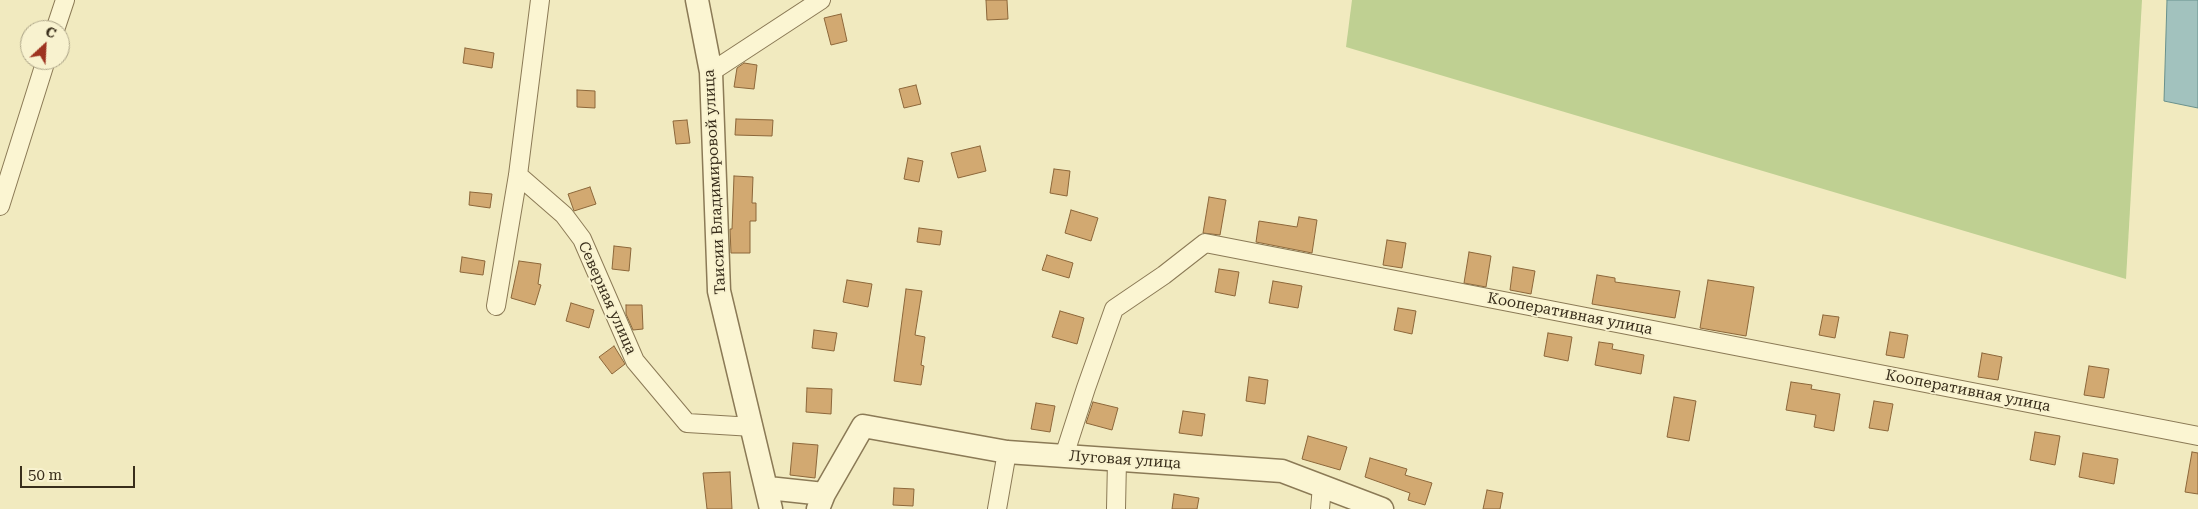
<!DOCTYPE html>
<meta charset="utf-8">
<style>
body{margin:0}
#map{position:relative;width:2198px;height:509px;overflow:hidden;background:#f1eabf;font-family:"Roboto Serif",serif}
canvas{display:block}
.north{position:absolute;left:20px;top:20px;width:50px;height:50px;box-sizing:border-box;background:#f8f2cf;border:1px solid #aca487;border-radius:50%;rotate:25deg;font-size:14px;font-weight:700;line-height:20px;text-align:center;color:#392e1b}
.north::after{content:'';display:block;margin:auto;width:18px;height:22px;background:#9e3421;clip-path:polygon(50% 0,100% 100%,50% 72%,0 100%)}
.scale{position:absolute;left:20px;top:466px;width:115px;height:22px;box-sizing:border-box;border:2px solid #392e1b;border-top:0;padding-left:6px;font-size:15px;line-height:18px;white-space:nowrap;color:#392e1b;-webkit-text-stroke:4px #f8f2cf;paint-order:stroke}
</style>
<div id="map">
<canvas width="2198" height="509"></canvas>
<div class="north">С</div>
<div class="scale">50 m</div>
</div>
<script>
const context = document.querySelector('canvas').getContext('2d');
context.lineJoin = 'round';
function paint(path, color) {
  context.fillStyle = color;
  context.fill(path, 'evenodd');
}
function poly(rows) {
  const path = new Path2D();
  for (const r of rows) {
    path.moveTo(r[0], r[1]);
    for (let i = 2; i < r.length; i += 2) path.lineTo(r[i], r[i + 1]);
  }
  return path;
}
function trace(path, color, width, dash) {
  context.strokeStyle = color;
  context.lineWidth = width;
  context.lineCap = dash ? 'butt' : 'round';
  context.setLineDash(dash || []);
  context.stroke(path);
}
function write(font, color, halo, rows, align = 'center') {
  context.font = font + ' "Roboto Serif",serif';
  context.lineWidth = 4;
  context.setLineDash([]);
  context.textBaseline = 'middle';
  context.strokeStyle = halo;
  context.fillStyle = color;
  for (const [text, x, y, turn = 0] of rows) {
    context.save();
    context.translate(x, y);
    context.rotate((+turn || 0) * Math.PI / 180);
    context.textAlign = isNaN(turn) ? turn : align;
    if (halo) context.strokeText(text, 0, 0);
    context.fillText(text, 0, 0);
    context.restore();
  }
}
paint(poly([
 [1352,0,2142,0,2126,279,1346,47]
]), '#bfd092');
const water = poly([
 [2167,0,2198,0,2198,108,2164,101,2167,0]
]);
paint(water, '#a2c2be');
trace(water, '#69918d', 1);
const building = poly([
 [986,0,1007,0,1008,19,987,20,986,0],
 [841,14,847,41,831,45,824,18,841,14],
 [465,48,494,53,492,68,463,63,465,48],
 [744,63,757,65,754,89,734,87,737,68,744,63],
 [916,85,921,104,904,108,899,89,916,85],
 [577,90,595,91,595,108,577,107,577,90],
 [736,119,773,120,772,136,735,135,736,119],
 [687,120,690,143,676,144,673,121,687,120],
 [980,146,986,171,958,178,951,153,980,146],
 [908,158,923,161,919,182,904,179,908,158],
 [1054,169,1070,171,1067,196,1050,193,1054,169],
 [734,176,753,177,752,203,756,203,756,221,750,221,750,253,731,253,730,229,732,229,734,176],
 [590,187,596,204,574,211,568,194,590,187],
 [470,192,492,194,490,208,469,205,470,192],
 [1209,197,1226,200,1220,235,1203,233,1209,197],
 [1071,210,1098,218,1091,241,1065,233,1071,210],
 [1299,217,1317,220,1312,253,1256,242,1259,221,1297,227,1299,217],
 [919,228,942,231,940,245,917,242,919,228],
 [1387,240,1406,243,1402,268,1383,265,1387,240],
 [614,246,631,248,629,271,612,269,614,246],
 [1469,252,1491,256,1486,287,1464,283,1469,252],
 [1047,255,1073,263,1069,278,1042,270,1047,255],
 [462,257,485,261,483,275,460,272,462,257],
 [519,261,541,264,538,284,541,285,535,305,511,298,519,261],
 [1513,267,1535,271,1531,294,1510,290,1513,267],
 [1219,269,1239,272,1235,296,1215,292,1219,269],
 [1597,275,1615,278,1615,282,1680,291,1675,318,1592,304,1597,275],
 [847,280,872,284,868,307,843,302,847,280],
 [1708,280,1754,287,1746,336,1700,328,1708,280],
 [1273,281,1302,286,1298,308,1269,303,1273,281],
 [906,289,922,291,915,335,925,337,921,365,924,366,921,385,894,381,906,289],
 [571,303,594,310,589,328,566,321,571,303],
 [626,305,642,305,643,329,633,330,626,314,626,305],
 [1398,308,1416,311,1412,334,1394,330,1398,308],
 [1060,311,1084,318,1077,344,1052,337,1060,311],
 [1823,315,1839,317,1835,338,1819,335,1823,315],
 [814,330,837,333,834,351,812,348,814,330],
 [1890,332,1908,335,1904,358,1886,355,1890,332],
 [1548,333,1572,337,1568,361,1544,356,1548,333],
 [1599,342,1613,344,1612,349,1644,355,1641,374,1595,365,1599,342],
 [614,346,625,364,612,374,599,357,614,346],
 [1982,353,2002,357,1998,380,1978,377,1982,353],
 [2089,366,2109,369,2104,398,2084,395,2089,366],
 [1249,377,1268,380,1265,404,1246,401,1249,377],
 [1791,382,1812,385,1811,389,1840,394,1834,431,1814,427,1816,415,1786,410,1791,382],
 [807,388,832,389,831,414,806,412,807,388],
 [1674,397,1696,401,1689,441,1667,437,1674,397],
 [1874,401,1893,404,1888,431,1869,428,1874,401],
 [1093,402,1118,408,1112,430,1086,423,1093,402],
 [1036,403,1055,406,1050,432,1031,429,1036,403],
 [1183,411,1205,414,1202,436,1179,433,1183,411],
 [2035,432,2060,436,2055,465,2030,460,2035,432],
 [1308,436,1347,447,1340,470,1302,459,1308,436],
 [793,443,818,445,815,478,790,475,793,443],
 [2192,452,2198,453,2198,494,2185,492,2192,452],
 [2083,453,2118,459,2114,484,2079,477,2083,453],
 [1370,458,1407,469,1405,475,1432,483,1425,505,1408,500,1410,493,1365,477,1370,458],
 [730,472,732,509,707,509,703,473,730,472],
 [894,488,914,489,913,506,893,505,894,488],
 [1487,490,1503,493,1500,509,1483,509,1487,490],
 [1174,494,1199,498,1197,509,1172,509,1174,494]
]);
paint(building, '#d2a971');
trace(building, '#8c673a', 1);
const minor = poly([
 [55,30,65,0],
 [711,72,821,0],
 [518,175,564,215,582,239,635,361,687,423,753,427],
 [0,206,46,60],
 [496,306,518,175,540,0],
 [1064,456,1086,388,1114,309,1164,275,1205,243,2198,436],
 [997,509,1007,452],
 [1116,509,1117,460],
 [1320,509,1322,486]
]);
const tertiary = poly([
 [697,0,711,72,719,291,771,509],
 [768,488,824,494],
 [818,509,824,494,863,426,1007,452,1282,471,1382,509]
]);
trace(minor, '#8b7a56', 20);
trace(tertiary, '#8b7a56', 25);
trace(minor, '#fbf5d2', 18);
trace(tertiary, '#fbf5d2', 22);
write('15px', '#392e1b', '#f8f2cf', [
 ["Таисии Владимировой улица",715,182,-93],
 ["Северная улица",607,298,66],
 ["Кооперативная улица",1570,314,11],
 ["Кооперативная улица",1968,391,11],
 ["Луговая улица",1125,460,4]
]);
</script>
